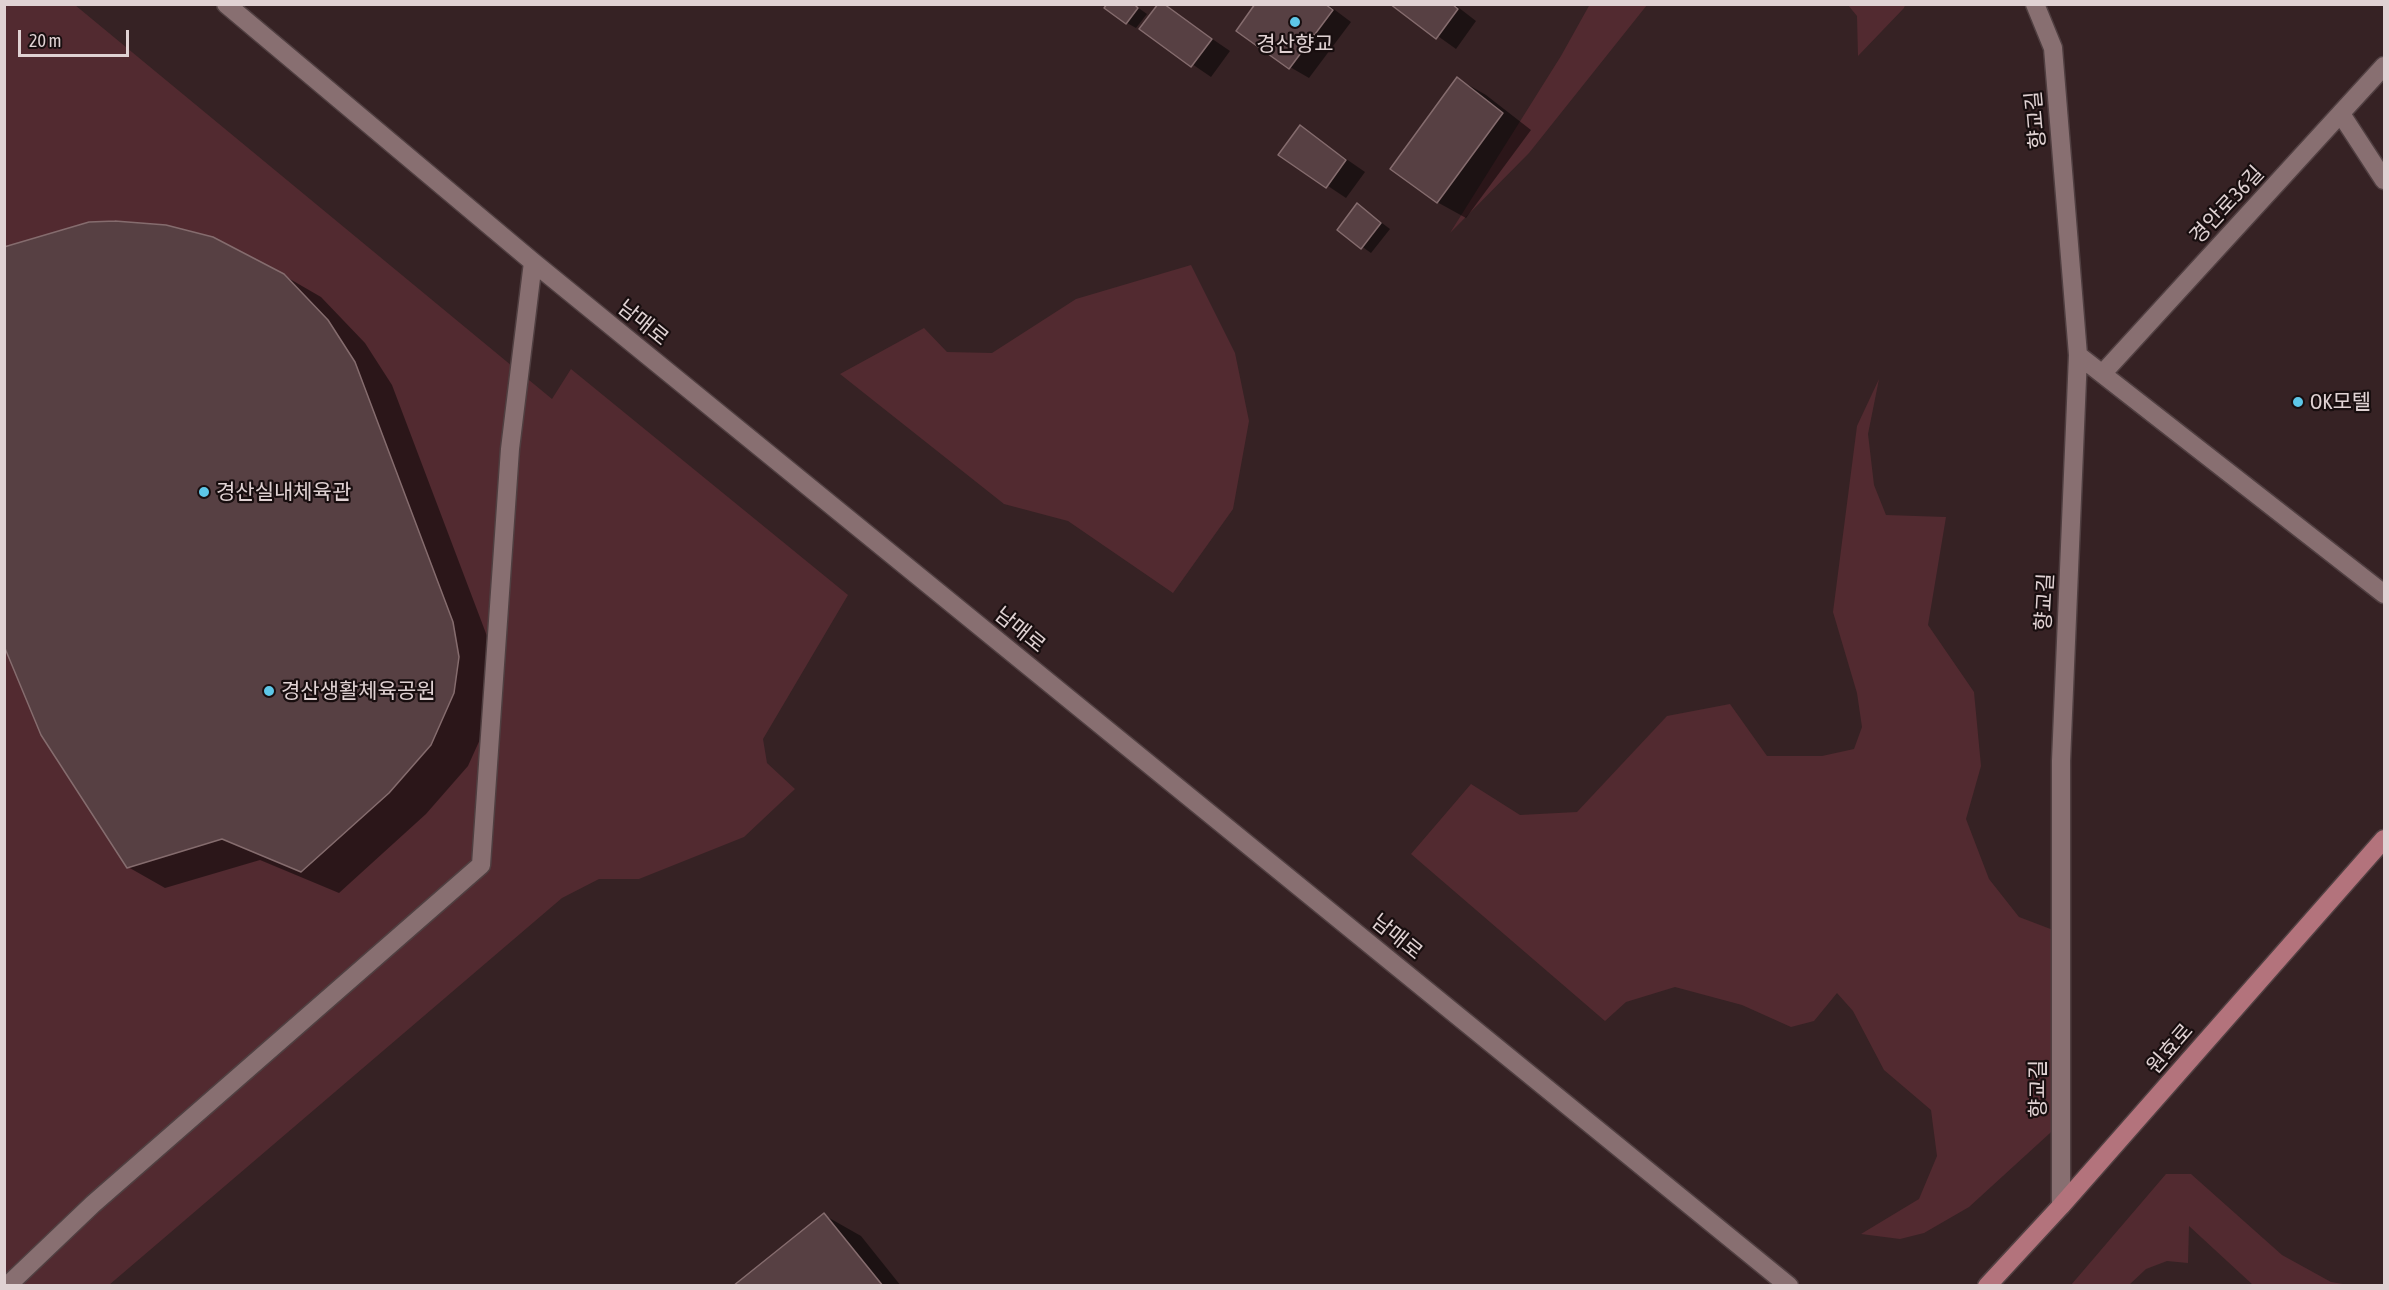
<!DOCTYPE html>
<meta charset="utf-8">
<style>
body{margin:0}
#map{position:relative;width:2389px;height:1290px;overflow:hidden;background:#362224;font-family:"Asap Condensed",sans-serif}
canvas{display:block}
.frame{position:absolute;inset:0;border:6px solid #e0d2d3;pointer-events:none}
.scale{position:absolute;left:18px;top:30px;width:111px;height:27px;box-sizing:border-box;border:3px solid #e0d2d3;border-top:0;padding-left:8px;font-size:18px;line-height:21px;white-space:nowrap;color:#e0d2d3;-webkit-text-stroke:4px #180e0f;paint-order:stroke}
</style>
<div id="map">
<canvas width="2389" height="1290"></canvas>
<div class="frame"></div>
<div class="scale">20 m</div>
</div>
<script>
const context = document.querySelector('canvas').getContext('2d');
context.lineJoin = 'round';
function paint(path, color) {
  context.fillStyle = color;
  context.fill(path, 'evenodd');
}
function poly(rows) {
  const path = new Path2D();
  for (const r of rows) {
    path.moveTo(r[0], r[1]);
    for (let i = 2; i < r.length; i += 2) path.lineTo(r[i], r[i + 1]);
  }
  return path;
}
function trace(path, color, width, dash) {
  context.strokeStyle = color;
  context.lineWidth = width;
  context.lineCap = dash ? 'butt' : 'round';
  context.setLineDash(dash || []);
  context.stroke(path);
}
function write(font, color, halo, rows, align = 'center') {
  context.font = font + ' "Asap Condensed","Noto Sans KR",sans-serif';
  context.lineWidth = 4.5;
  context.setLineDash([]);
  context.textBaseline = 'middle';
  context.strokeStyle = halo;
  context.fillStyle = color;
  for (const [text, x, y, turn = 0] of rows) {
    context.save();
    context.translate(x, y);
    context.rotate((+turn || 0) * Math.PI / 180);
    context.textAlign = isNaN(turn) ? turn : align;
    if (halo) context.strokeText(text, 0, 0);
    context.fillText(text, 0, 0);
    context.restore();
  }
}
paint(poly([
 [1590,4,1647,5,1529,153,1450,233,1561,56],
 [5,5,75,5,552,399,571,369,848,595,763,739,767,763,795,789,744,837,639,879,599,879,562,898,109,1285,5,1286],
 [1848,5,1905,5,1904,8,1858,56,1857,16],
 [1191,265,1235,353,1249,421,1233,509,1173,593,1068,521,1004,504,840,374,924,328,947,352,992,353,1076,299],
 [1879,379,1868,434,1874,485,1886,515,1946,517,1928,625,1974,692,1981,766,1966,819,1989,879,2019,917,2061,933,2061,1123,1969,1207,1924,1233,1900,1239,1861,1234,1919,1199,1937,1156,1931,1110,1884,1070,1853,1011,1837,993,1814,1021,1791,1027,1742,1005,1675,987,1626,1002,1605,1021,1411,854,1471,784,1520,815,1577,812,1667,716,1730,704,1767,756,1822,756,1854,749,1862,727,1857,693,1833,612,1857,426],
 [2166,1174,2191,1174,2282,1255,2331,1282,2349,1285,2253,1285,2189,1226,2188,1263,2167,1261,2146,1269,2129,1285,2071,1285]
]), '#522a30');
paint(poly([
 [1133,4,1147,14,1136,28,1127,23],
 [1161,4,1230,51,1211,77,1141,29],
 [1257,4,1327,4,1351,22,1309,78,1290,67],
 [1393,4,1454,4,1476,21,1456,49],
 [1458,79,1486,95,1531,130,1466,218,1437,202],
 [1300,127,1365,172,1346,198,1280,154],
 [1358,205,1390,229,1371,253,1339,230],
 [283,275,321,297,365,343,392,385,490,644,491,715,468,766,426,814,339,893,260,860,165,888,128,867],
 [824,1215,861,1236,901,1286,735,1286]
]), '#0007');
const building = poly([
 [1107,4,1134,4,1138,8,1126,24,1104,8,1107,4],
 [1158,4,1164,4,1212,39,1191,67,1139,29,1158,4],
 [1255,4,1325,4,1333,10,1289,69,1236,31,1255,4],
 [1390,4,1452,4,1458,9,1436,39,1390,4],
 [1457,77,1503,113,1437,203,1390,169,1457,77],
 [1300,125,1346,160,1326,188,1278,155,1300,125],
 [1357,203,1381,223,1361,249,1337,230,1357,203],
 [115,221,166,225,213,237,284,274,328,320,355,362,453,622,459,657,454,693,431,745,389,793,301,872,222,839,127,868,41,735,4,646,4,247,89,222,115,221],
 [824,1213,883,1286,733,1286,824,1213]
]);
paint(building, '#574043');
trace(building, '#856c6e', 1.5);
const minor = poly([
 [226,4,533,262,1789,1286],
 [2035,4,2053,48,2078,355,2061,761,2061,1206],
 [2341,114,2384,180],
 [2078,355,2384,594],
 [2103,373,2384,66],
 [7,1286,93,1204,481,865,510,449,533,262]
]);
const major = poly([
 [1987,1286,2061,1206,2384,839]
]);
trace(minor, '#503f41', 21);
trace(major, '#503f41', 21);
trace(minor, '#886f71', 18);
trace(major, '#b3737c', 18);
for (const [x, y, r, color] of [
 [1295,22,6,"#5dc7e8"],
 [2298,402,6,"#5dc7e8"],
 [204,492,6,"#5dc7e8"],
 [269,691,6,"#5dc7e8"]
]) {
  const dot = new Path2D();
  dot.arc(x, y, r, 0, 2 * Math.PI);
  context.fillStyle = color;
  context.fill(dot);
  trace(dot, '#180e0f', 2);
}
write('21px', '#e0d2d3', '#180e0f', [
 ["경산향교",1295,44,"center"],
 ["OK모텔",2310,402],
 ["경산실내체육관",216,492],
 ["경산생활체육공원",281,691]
], 'left');
write('21px', '#e0d2d3', '#180e0f', [
 ["향교길",2036,120,-95],
 ["경안로36길",2227,205,-47],
 ["남매로",643,323,39],
 ["향교길",2045,602,-87],
 ["남매로",1020,630,39],
 ["남매로",1397,937,39],
 ["원효로",2170,1049,-49],
 ["향교길",2038,1089,-90]
]);
</script>
